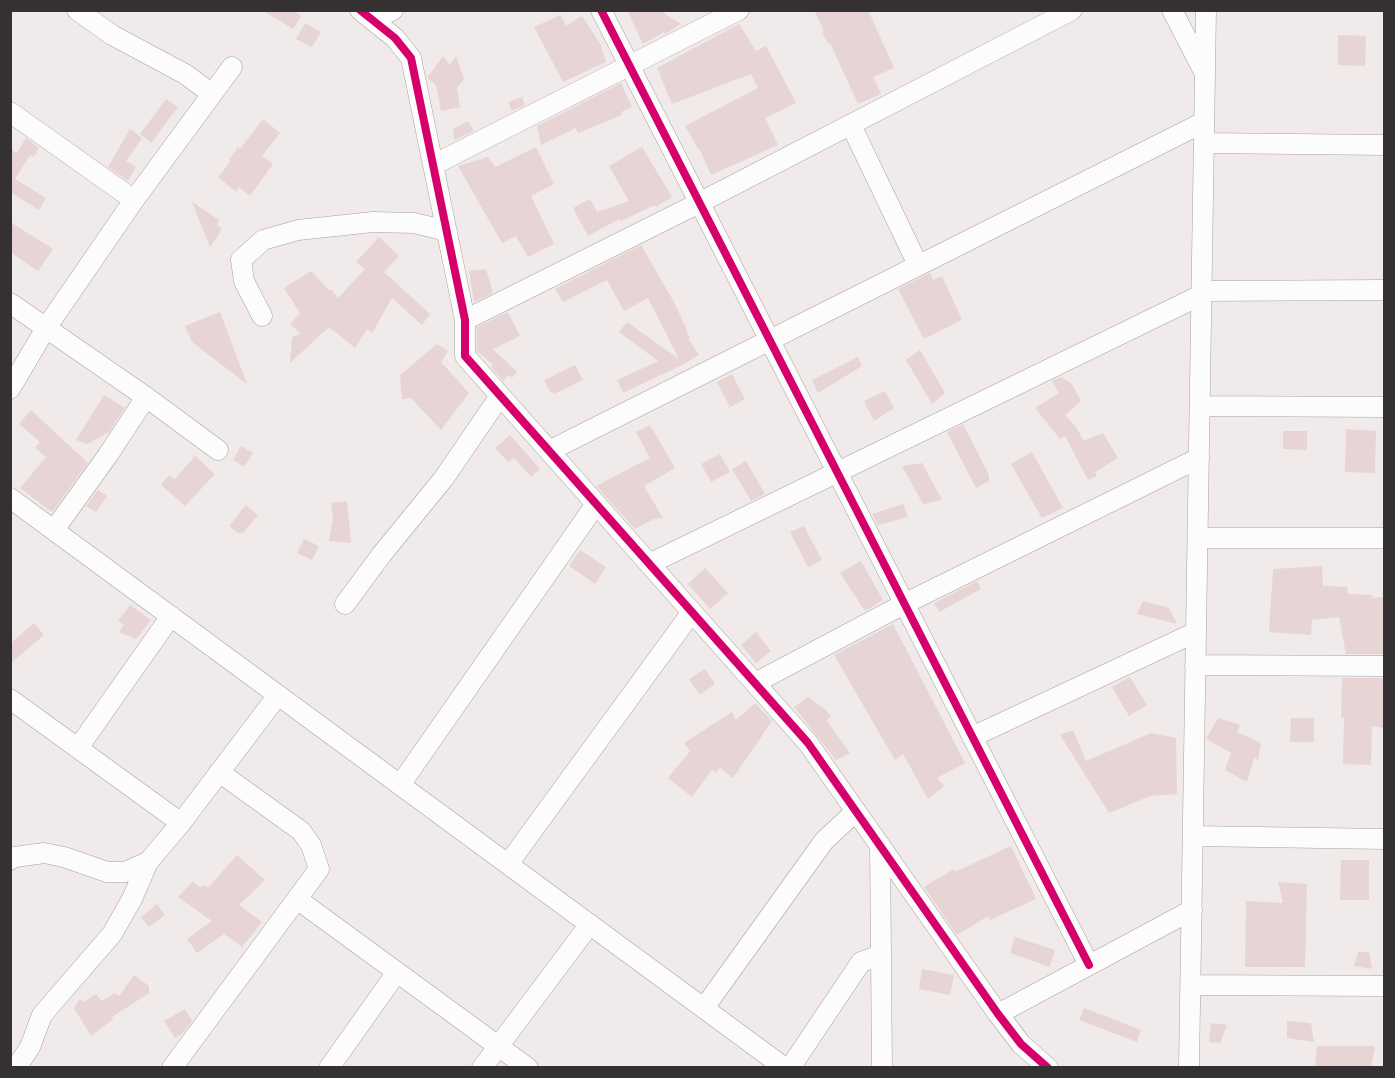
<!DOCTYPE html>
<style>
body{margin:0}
#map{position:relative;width:1395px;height:1078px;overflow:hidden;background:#f1eaea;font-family:"Public Sans",sans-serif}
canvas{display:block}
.frame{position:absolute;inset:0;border:12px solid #353031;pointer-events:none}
</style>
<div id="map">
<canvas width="1395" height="1078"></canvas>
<div class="frame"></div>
</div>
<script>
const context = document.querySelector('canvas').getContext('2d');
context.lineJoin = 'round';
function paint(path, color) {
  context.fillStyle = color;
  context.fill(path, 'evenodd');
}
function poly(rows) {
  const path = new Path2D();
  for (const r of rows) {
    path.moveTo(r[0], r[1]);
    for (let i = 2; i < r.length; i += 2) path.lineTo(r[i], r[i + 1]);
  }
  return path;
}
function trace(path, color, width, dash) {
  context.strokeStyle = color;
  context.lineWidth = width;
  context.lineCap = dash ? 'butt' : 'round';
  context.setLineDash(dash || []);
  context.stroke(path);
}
paint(poly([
 [262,10,292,10,301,16,293,29],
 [627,10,659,10,681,24,672,30,665,34,664,32,643,44],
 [814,10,868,10,894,68,873,77,881,94,858,104,830,43,828,44,822,32,824,31],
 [561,15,566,26,582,16,601,45,606,62,563,82,534,27],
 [305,23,321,32,312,47,296,39],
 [739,24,756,51,766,46,796,103,765,118,778,145,711,175,699,148,698,149,685,126,758,88,751,74,672,104,657,68],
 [1338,35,1366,36,1365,66,1338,65],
 [443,56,450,65,456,56,464,79,457,88,460,107,441,111,436,85,427,78],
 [621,83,632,107,621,112,622,115,578,133,576,128,541,145,537,126],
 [522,97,525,105,512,111,508,102],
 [166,99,178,107,151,143,140,134],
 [263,119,280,133,262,156,273,164,250,196,239,187,236,192,218,177,231,161,229,160,238,147,240,149],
 [468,121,474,131,454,140,453,129],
 [130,129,142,138,126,161,136,167,128,181,108,167],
 [26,138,39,148,34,157,30,155,15,179,46,198,39,210,10,192,10,149,17,153],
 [536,147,554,184,531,196,554,244,528,257,516,236,502,243,458,166,488,157,495,167],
 [642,147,672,197,656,207,655,205,621,221,619,219,588,236,573,208,590,199,597,212,629,201,609,166],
 [192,202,219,220,217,225,222,229,210,247],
 [10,222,53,249,38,271,10,252],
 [379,237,399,256,384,272,430,314,422,325,392,298,372,333,367,329,355,348,329,327,290,363,292,337,301,334,290,324,300,313,284,288,311,271,329,290,331,289,338,298,365,269,356,262],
 [641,245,674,302,687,330,686,331,690,338,688,338,699,355,682,365,623,393,617,380,658,361,619,332,627,322,679,359,648,298,624,311,607,280,563,302,555,289],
 [486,269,493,293,474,302,469,271],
 [930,273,933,280,942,276,962,320,924,339,898,289],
 [220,312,247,384,192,342,185,326],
 [508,312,520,336,493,349,517,372,512,378,509,375,503,381,491,367,493,365,477,351,477,327],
 [437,344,448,351,441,362,469,393,441,430,411,398,402,399,400,375],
 [920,350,945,393,932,404,906,360],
 [858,357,862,366,818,393,812,380],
 [575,365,583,380,554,394,553,392,551,393,544,380],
 [732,374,745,399,730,407,717,382],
 [1061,377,1072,384,1081,401,1065,415,1077,428,1083,441,1103,433,1118,458,1095,472,1097,476,1088,480,1065,436,1060,439,1035,408,1059,393,1052,381],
 [885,391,894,408,874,421,864,401],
 [104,395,125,408,109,432,87,444,76,440],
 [31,410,88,463,52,512,20,488,46,457,35,448,40,442,19,424],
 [963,424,989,475,989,481,976,488,947,432],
 [650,425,675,468,644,486,663,518,654,519,635,529,596,486,650,458,636,432],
 [1346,429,1376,431,1375,473,1345,472],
 [1283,431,1307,431,1307,450,1283,449],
 [510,435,540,469,531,477,514,458,508,462,495,448],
 [241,446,253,453,244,467,233,460],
 [1032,452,1063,508,1042,518,1011,464],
 [720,454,730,472,711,482,701,464],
 [195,456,215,474,185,506,161,485,169,475,175,479],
 [746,461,765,494,751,501,732,469],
 [922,463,942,500,923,504,902,466],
 [98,490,107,496,96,512,86,506],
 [347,501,351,543,329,541,333,518,331,503],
 [903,504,908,517,878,525,872,514],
 [246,505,258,515,243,533,238,533,229,526],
 [804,526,822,560,808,567,790,532],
 [304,539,319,546,312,560,297,553],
 [580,550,606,567,595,584,569,566],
 [861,561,883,600,865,611,840,573],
 [1322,566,1323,586,1347,587,1348,594,1373,595,1372,598,1384,597,1384,654,1346,654,1339,617,1312,620,1311,635,1269,632,1273,569],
 [705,568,728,593,710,609,688,584],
 [977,581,981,589,939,612,934,603],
 [1143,601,1169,608,1177,624,1137,614],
 [130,605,151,620,136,639,119,632,124,625,118,621],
 [34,623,44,635,10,664,10,644],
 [893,624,965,763,937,778,944,786,928,799,903,754,895,760,834,655],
 [756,632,771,651,756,663,741,645],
 [705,669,715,684,700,695,689,679],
 [1130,677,1147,705,1129,716,1112,687],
 [1342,678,1384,678,1384,728,1372,726,1371,765,1343,764,1344,718,1341,718],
 [808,697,825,709,831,717,826,720,850,753,836,760,794,707],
 [755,703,772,721,733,778,720,768,716,773,712,770,692,797,668,778,690,751,684,743,732,712,736,720],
 [1218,718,1240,725,1237,732,1261,743,1258,760,1254,758,1247,782,1225,770,1231,753,1206,739],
 [1291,718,1314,718,1314,742,1290,742],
 [1073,730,1086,761,1151,733,1176,738,1177,794,1150,796,1109,813,1060,735],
 [1011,846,1036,899,990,920,988,916,957,935,924,887,954,869,955,872],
 [237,855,265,880,239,905,262,922,242,947,224,934,197,953,187,939,212,921,178,897,193,881,200,888,203,885,208,888],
 [1341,860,1369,860,1369,900,1340,900],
 [1278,882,1307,884,1305,967,1245,967,1246,901,1283,903],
 [157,904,165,915,149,927,141,917],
 [1015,937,1055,950,1050,967,1010,953],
 [1358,952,1369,952,1372,969,1354,966],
 [922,969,954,975,950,995,919,989],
 [134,975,149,986,149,993,112,1017,113,1019,91,1036,74,1008,80,999,84,1002,96,994,101,1001,115,993,119,996],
 [1084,1008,1141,1030,1137,1042,1079,1020],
 [185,1009,192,1021,182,1034,175,1038,164,1021],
 [1287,1021,1311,1023,1314,1042,1287,1038],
 [1211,1023,1227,1025,1220,1043,1209,1042],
 [1317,1046,1375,1046,1371,1068,1315,1068]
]), '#e7d4d5');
const minor = poly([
 [77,10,112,35,185,74,212,94],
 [360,10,395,38,411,58,465,320,465,356,808,743,998,1014,1021,1044,1048,1068],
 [601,10,1089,965],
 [1172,10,1204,72],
 [374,20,393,10],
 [10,112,134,200],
 [851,125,918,265],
 [1204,143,1384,145],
 [433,165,739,10],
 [1202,291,1384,290],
 [10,303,146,397,218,450],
 [262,316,244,281,241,260,263,240,298,230,373,222,414,223,447,231],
 [465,320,699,203,1072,10],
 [10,389,46,328,134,200,232,67],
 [1200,406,1384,407],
 [549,451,1204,122],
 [10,498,785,1068],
 [54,530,108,455,146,397],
 [1198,538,1384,538],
 [649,564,1201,295],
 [345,604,382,554,444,478,500,396],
 [1195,665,1384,666],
 [755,683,904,604,1199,458],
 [10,699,181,823],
 [972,737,1196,632],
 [78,748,171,616],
 [400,785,596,504],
 [1193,836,1384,839],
 [880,845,882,1068],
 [10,860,15,857,44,853,64,857,107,872,125,872,148,862,181,823,278,695],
 [508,864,692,612],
 [297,899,528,1068],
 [1190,985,1384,986],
 [704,1008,824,841,856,811],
 [998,1014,1192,910],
 [14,1068,20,1062,30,1047,42,1015,112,934,132,899,148,862],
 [172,1068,319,869,311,845,301,831,219,772],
 [329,1068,397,972],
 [482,1068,590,924],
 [790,1068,861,962,881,955],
 [1189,1068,1206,10]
]);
trace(minor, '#a5a0a0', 21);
trace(minor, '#fdfcfc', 20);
trace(poly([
 [360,10,395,38,411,58,465,320,465,356,808,743,998,1014,1021,1044,1048,1068],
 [601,10,1089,965]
]), '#d6006c', 8);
</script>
